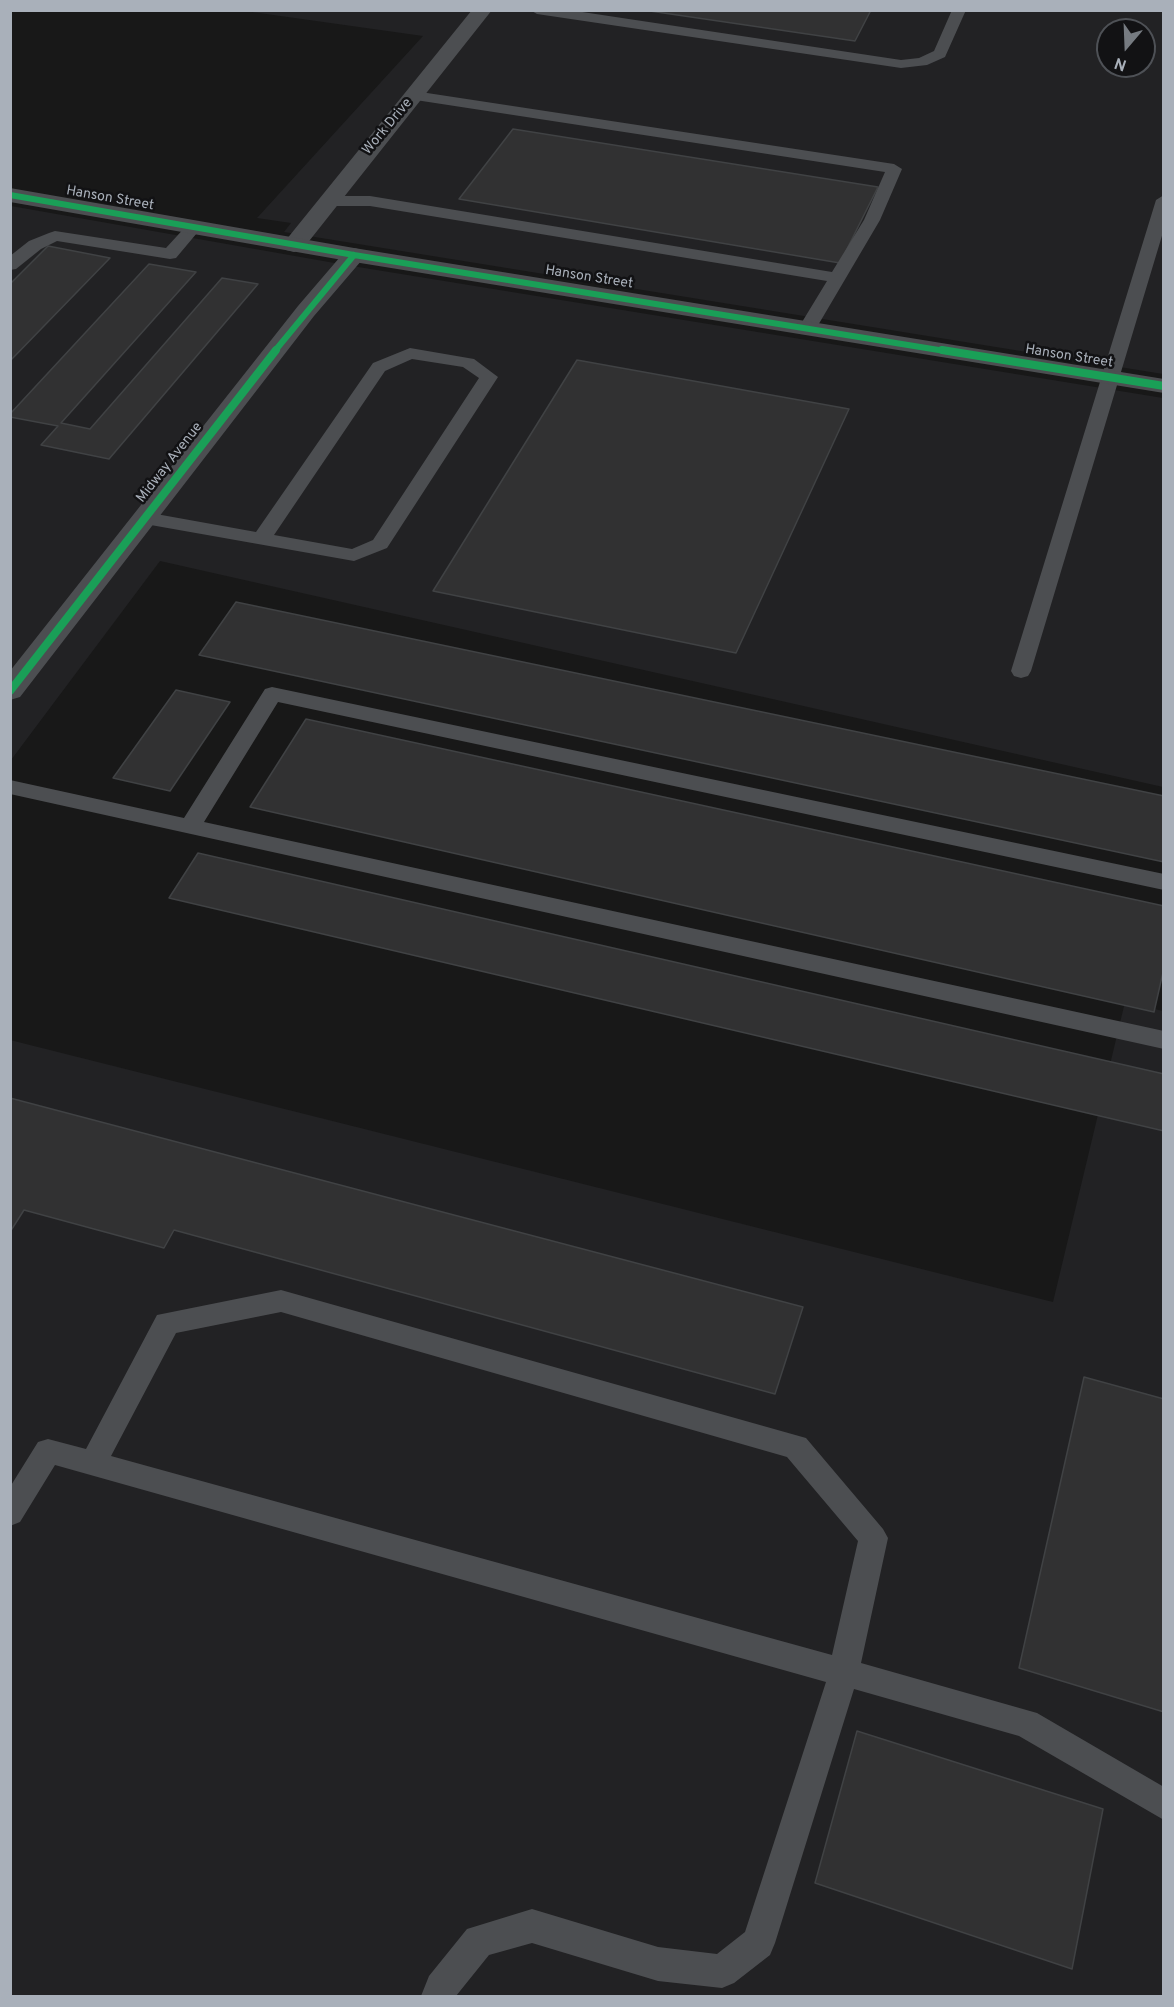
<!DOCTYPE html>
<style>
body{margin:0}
#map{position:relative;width:1174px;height:2007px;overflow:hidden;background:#181818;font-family:Overpass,sans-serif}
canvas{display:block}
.frame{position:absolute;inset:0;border:12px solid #a9b0ba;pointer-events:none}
.north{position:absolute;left:1096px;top:18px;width:60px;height:60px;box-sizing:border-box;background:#121214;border:2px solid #4e5156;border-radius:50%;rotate:199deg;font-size:16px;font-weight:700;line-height:24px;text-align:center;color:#a9b0ba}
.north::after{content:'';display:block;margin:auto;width:21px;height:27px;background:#767b81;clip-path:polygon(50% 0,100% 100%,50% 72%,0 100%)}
</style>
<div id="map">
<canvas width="1174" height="2007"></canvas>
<div class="frame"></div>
<div class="north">N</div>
</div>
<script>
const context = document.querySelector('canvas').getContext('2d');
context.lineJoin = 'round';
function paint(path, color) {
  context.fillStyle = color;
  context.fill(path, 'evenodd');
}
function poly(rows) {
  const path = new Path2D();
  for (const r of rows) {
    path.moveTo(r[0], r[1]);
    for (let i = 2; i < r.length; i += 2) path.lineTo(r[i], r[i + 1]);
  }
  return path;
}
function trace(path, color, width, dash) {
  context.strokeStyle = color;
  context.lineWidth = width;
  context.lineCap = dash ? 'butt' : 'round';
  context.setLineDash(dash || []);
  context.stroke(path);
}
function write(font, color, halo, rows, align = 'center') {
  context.font = font + ' Overpass,sans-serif';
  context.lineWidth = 5;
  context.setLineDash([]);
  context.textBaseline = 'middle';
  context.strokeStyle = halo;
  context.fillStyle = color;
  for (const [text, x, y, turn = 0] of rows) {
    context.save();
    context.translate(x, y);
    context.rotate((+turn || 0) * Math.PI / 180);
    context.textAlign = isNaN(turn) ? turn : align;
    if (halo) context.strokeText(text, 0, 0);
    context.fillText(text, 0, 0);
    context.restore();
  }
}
paint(poly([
 [245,11,1163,11,1163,374,284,232,291,223,257,218,423,36],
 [1108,30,1144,30,1144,66,1108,66],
 [11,206,346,265,1163,398,1163,787,160,561,11,760],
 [1125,1002,1163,1011,1163,1996,11,1996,10,1040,1053,1302]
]), '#222224');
const building = poly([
 [643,10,871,10,855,41,643,10],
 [513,129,878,187,840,263,459,199,513,129],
 [48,246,110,258,10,361,10,284,48,246],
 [149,264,196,272,61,423,90,429,222,278,258,284,109,459,41,445,58,426,10,417,10,414,149,264],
 [577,360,849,409,736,653,433,591,577,360],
 [236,602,1164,796,1164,862,199,655,236,602],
 [176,690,230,702,170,791,113,778,176,690],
 [306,719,1164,906,1164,968,1154,1012,250,807,306,719],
 [198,853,1164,1074,1164,1131,169,898,198,853],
 [10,1098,803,1307,775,1394,174,1230,164,1248,24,1210,10,1232,10,1098],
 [1084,1377,1164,1399,1164,1712,1019,1668,1084,1377],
 [857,1731,1103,1809,1072,1969,815,1883,857,1731]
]);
paint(building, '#313132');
trace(building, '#404244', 1.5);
paint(poly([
 [530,10,569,10,901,60,919,58,934,51,952,10,966,10,945,57,927,65,901,68,537,14,530,10],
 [414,91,894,164,902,169,880,220,817,327,814,331,808,332,802,331,799,327,827,281,370,206,328,206,320,201,328,196,370,196,832,272,864,220,885,172,409,99,406,96,409,93,414,91],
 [1164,195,1164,229,1031,671,1028,676,1021,678,1014,676,1011,671,1156,200,1164,195],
 [194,222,202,227,176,258,170,259,57,241,41,249,16,269,10,270,10,256,29,241,49,233,55,231,166,248,188,224,194,222],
 [410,348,474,359,498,377,387,548,354,561,145,524,138,522,135,518,138,514,145,512,256,532,373,363,410,348],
 [412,359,463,367,479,378,373,540,352,549,274,535,385,371,412,359],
 [272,687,1164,874,1164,890,278,702,204,822,1164,1031,1164,1049,10,794,10,780,184,818,265,689,272,687],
 [281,1290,806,1438,883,1529,888,1538,861,1663,1037,1713,1164,1787,1164,1820,1019,1736,854,1689,775,1943,770,1955,734,1983,722,1988,658,1981,532,1943,489,1955,456,1996,421,1996,429,1976,467,1929,532,1909,658,1947,717,1954,745,1932,826,1682,55,1465,20,1522,10,1526,10,1487,38,1442,48,1439,86,1449,157,1315,281,1290],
 [281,1312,787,1457,858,1541,832,1655,111,1456,176,1333,281,1312]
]), '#4c4e51');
paint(poly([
 [472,10,492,10,302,250,294,252,286,250,283,245,286,240,472,10],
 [354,248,362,250,365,255,362,260,314,316,20,697,10,700,10,671,298,306,346,250,354,248]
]), '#4c4e51');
paint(poly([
 [10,188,354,248,1164,379,1164,393,354,262,10,202,10,188]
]), '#4c4e51');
trace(poly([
 [10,195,354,255,951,352],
 [274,352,354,255]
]), '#1a9f57', 6);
trace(poly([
 [942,350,1164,386],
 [10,691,276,350]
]), '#1a9f57', 8);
write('14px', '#a9b0ba', '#121214', [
 ["Work Drive",388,127,-50],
 ["Hanson Street",110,199,10],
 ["Hanson Street",589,278,9],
 ["Hanson Street",1069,357,9],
 ["Midway Avenue",170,463,-52]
]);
</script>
